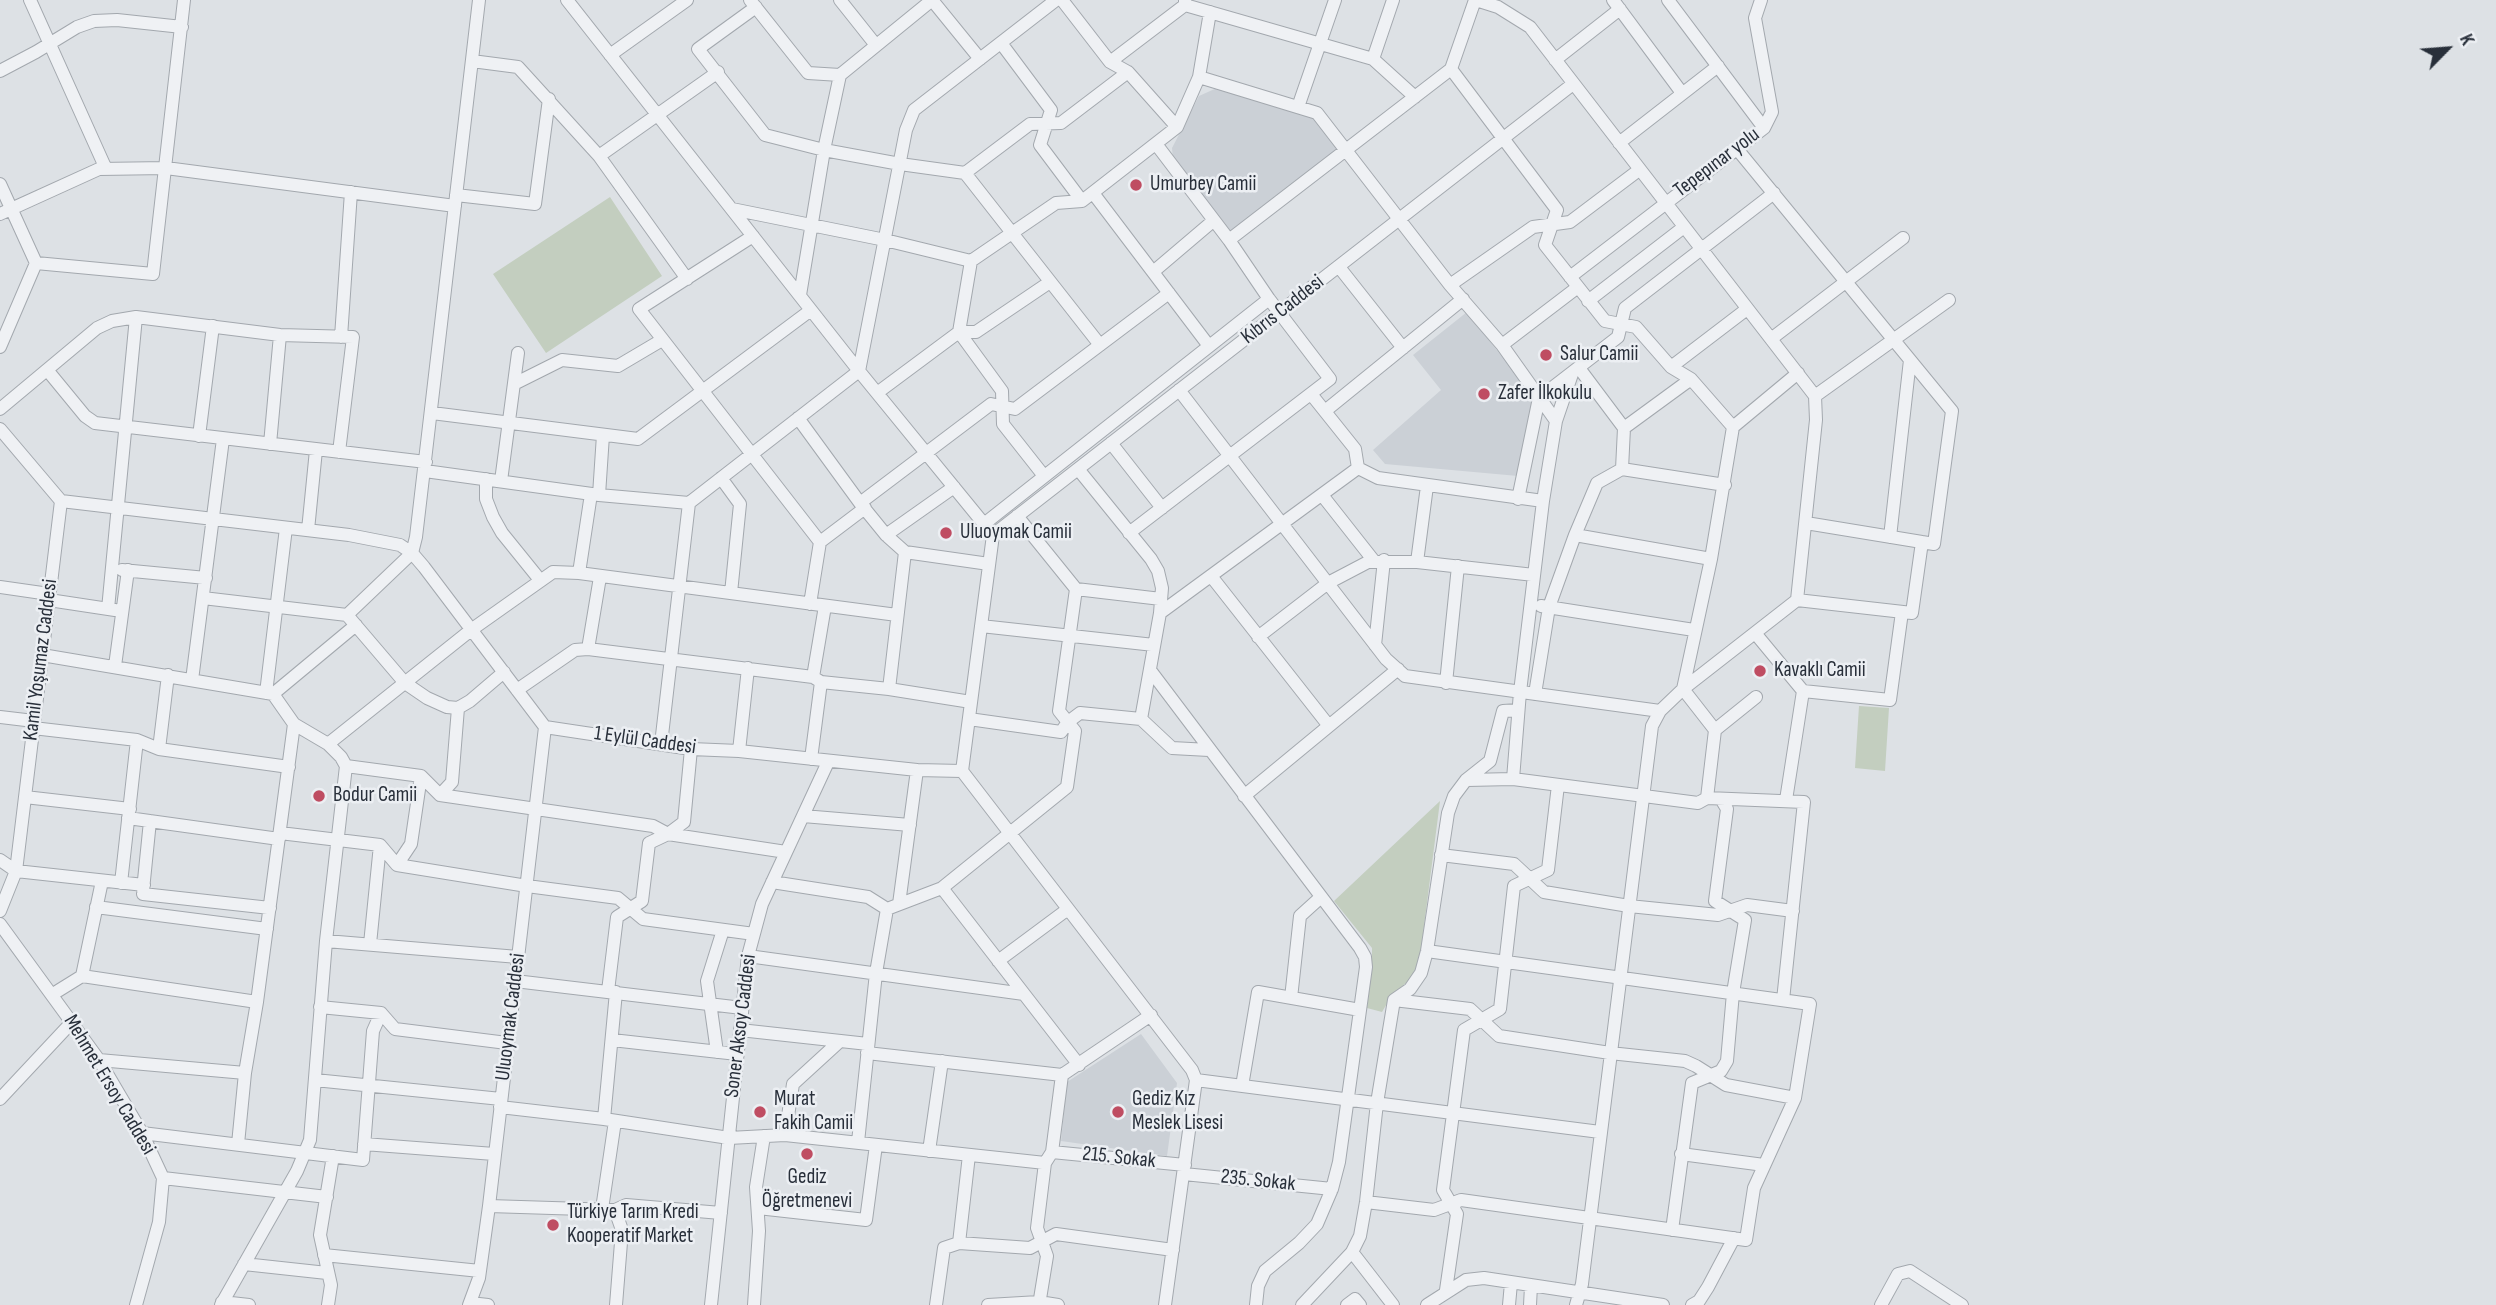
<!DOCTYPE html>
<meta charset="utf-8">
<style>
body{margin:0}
#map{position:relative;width:2496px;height:1305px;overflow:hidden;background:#dde1e5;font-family:"Sofia Sans Condensed",sans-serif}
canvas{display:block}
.north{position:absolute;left:2412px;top:14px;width:70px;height:70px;-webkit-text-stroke:5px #eceff3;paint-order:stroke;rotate:65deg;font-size:19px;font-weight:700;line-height:28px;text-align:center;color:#282f3a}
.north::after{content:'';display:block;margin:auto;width:24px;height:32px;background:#282f3a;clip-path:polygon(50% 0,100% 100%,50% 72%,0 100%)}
</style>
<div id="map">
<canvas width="2496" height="1305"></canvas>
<div class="north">K</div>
</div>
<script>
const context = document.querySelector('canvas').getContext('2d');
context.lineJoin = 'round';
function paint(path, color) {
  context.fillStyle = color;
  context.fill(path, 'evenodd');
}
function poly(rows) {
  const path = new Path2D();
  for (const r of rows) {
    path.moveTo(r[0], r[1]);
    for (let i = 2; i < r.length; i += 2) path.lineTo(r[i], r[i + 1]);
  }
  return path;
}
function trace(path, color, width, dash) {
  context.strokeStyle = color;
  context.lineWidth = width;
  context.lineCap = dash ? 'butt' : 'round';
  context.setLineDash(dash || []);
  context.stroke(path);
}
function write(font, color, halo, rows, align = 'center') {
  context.font = font + ' "Sofia Sans Condensed",sans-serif';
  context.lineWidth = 5;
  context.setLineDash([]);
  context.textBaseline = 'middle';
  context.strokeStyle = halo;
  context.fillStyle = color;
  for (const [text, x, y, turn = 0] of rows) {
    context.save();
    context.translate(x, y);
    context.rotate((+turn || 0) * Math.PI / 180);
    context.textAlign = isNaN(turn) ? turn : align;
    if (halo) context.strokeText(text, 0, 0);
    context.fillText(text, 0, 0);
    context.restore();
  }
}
paint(poly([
 [1219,87,1316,116,1340,147,1235,231,1227,232,1173,159,1172,148,1199,96],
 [1467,312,1535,399,1518,476,1385,464,1373,450,1441,390,1413,355],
 [1141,1034,1177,1083,1167,1156,1061,1141,1067,1082]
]), '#cbd0d6');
paint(poly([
 [610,197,662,276,546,353,493,274],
 [1859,706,1889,708,1885,771,1855,768],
 [1440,801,1418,973,1392,995,1382,1012,1367,1008,1372,967,1372,948,1334,901]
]), '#c3cebf');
const minor = poly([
 [30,0,106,169],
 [567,0,859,371,993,535,962,771,1192,1070,1196,1080,1165,1305],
 [750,0,808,73,840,75],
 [840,0,875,44],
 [932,0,980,59],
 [1062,0,1110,62,1128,72,1177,127],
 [1475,0,1451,69,1557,210,1545,245,1605,321,1636,327,1671,367,1691,379,1733,427],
 [1476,0,1498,7,1530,27,1815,396,1816,420,1797,600,1683,689,1660,711,1652,726,1582,1284,1576,1305],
 [1613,0,1682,93],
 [1668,0,1764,128],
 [1185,5,1373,59,1415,97],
 [756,7,698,49,765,135,824,150,900,164,965,173,1100,345],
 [1001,43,1051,110,1040,145,1082,201],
 [610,55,687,0],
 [1373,59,1393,0],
 [1555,60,1620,9],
 [472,61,518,67,599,156,687,279],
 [1110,62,1185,5,1185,0],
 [0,71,36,52,77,27,94,21,117,20,182,27],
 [1199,77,1317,113,1450,285,1502,345,1556,421],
 [1298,107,1335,0],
 [1619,143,1718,66],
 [1737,149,1952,411,1934,544,1806,523],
 [599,156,718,72],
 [965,173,1030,124,1061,123,1128,72],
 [0,184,36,263],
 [1093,193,1209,346],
 [456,195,535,204,549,99],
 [732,209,885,240,971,261],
 [0,214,99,169,166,168,455,206],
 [753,236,639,309,820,542],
 [1229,240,1451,69],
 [1339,267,1403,348],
 [1153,272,1213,221],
 [1570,277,1764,128,1772,112,1755,18,1761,0],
 [1450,285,1533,227,1570,222,1639,170],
 [800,295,824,150,840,75,932,0],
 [1588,301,1684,227],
 [341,337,351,192],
 [1771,339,1903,238],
 [1502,345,1578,287],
 [0,347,36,263,153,274,184,0],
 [1671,367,1747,309],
 [48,371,85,416,95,423,426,462],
 [514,384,562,360,618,366,662,340],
 [1179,390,1386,659,1405,676,1660,711],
 [877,393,959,332,976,332,1050,282],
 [1311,394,1355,449,1358,468],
 [1815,396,1949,300],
 [0,409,97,328,112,321,136,317,280,335,353,337,339,452],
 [1325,411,1463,299],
 [432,413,638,439,811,310],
 [798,418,860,503,886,535,905,552,989,564],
 [1624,428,1691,379],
 [0,429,61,501,16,871,0,911],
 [199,436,213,326],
 [1111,443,1162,508],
 [270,444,280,335],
 [1358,468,1378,478,1543,501],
 [1078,469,1151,559,1158,571,1162,588,1160,613,1141,719],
 [1622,469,1725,485],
 [425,471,599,495,689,503,859,371,906,130,914,110,1056,0],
 [1044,476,1003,424,1002,391,959,332,971,261,1056,203,1082,201,1177,127,1199,77,1210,12],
 [721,478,740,504,731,593],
 [486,479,486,499,493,517,502,533,540,580],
 [501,481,518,353],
 [599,495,603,435],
 [1322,495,1374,561],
 [1518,499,1539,398,1618,337,1625,308,1774,193],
 [61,501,349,535,400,545,412,553,424,567,545,727,691,749,739,751,917,770,962,771],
 [860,503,991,404,1015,409,1169,293],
 [984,524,1269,299],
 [308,530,316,450],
 [1129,533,1330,379,1269,299,1229,240,1156,144],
 [886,535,954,487],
 [993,535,1573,84],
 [1575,535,1711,559],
 [1890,537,1910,360],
 [1417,562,1427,486],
 [122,570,206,578],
 [579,573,591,494],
 [1211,576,1329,726],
 [0,587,49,594],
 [1076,589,1161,599],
 [203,598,347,615,405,683,427,698,447,707,458,708,470,701,504,672],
 [49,600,115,610],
 [1797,600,1912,613,1922,542],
 [810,604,820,542,865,508],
 [1541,606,1694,630],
 [108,609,136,317],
 [1160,613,1358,468],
 [347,615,412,553,416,537,479,0],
 [981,626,1154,645],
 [1755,633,1803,691,1890,700,1902,612],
 [1258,637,1328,583,1368,562,1417,562,1534,575],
 [1375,645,1384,560],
 [588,649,813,677,821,682,889,689,971,702],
 [42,655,273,694,294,724,328,744,341,757,346,766,326,941,310,1140,297,1171,221,1305],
 [115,666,128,570],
 [1150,670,1360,948,1365,957,1366,967,1339,1162,1332,1189,1317,1224,1299,1243,1265,1271,1258,1286,1256,1305],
 [813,677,825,606],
 [192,680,223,439],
 [1446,683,1458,566],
 [889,689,905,552],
 [517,690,575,650,588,649,600,577],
 [266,693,286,528],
 [273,694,356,625],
 [1535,694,1549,607,1575,535,1597,483,1622,469,1624,428,1579,368],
 [0,717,34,721],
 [969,719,1061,732,1068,722,1080,713,1141,719,1172,748,1209,750],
 [33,728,137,740,159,749,289,767],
 [1715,730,1756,697],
 [328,744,471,630,553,572,579,573,897,615],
 [661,744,689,503],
 [159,749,168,675],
 [739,751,748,668],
 [811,759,821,682],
 [346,766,421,776,440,795,653,826,668,834,786,852],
 [1513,779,1520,692,1543,501,1556,421,1572,374],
 [1467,780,1513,779,1698,803,1707,798,1804,802,1783,1000],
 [440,795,452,782,458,708],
 [1244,796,1398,669],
 [25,797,130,809],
 [1707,798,1715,730,1683,689,1711,559,1733,427,1798,373],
 [1786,800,1803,691],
 [803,816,910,825],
 [128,818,279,839],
 [280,833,380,845,397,865,527,886,618,898,643,919,754,934],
 [1441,855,1514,864,1544,892,1629,906,1718,915,1747,905,1793,911],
 [0,860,16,871,144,885],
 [397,865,411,844,421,776],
 [772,882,868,897,887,909],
 [121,883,137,740],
 [942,888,1079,1065],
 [143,890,150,821],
 [143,894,270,908],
 [899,904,917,770],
 [96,907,267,929],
 [887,909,942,888,1067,787,1075,731,1059,711,1076,589,1017,516],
 [0,924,99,1060,142,1133,163,1178,159,1222,136,1305],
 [326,941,518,957],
 [370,944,380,845],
 [748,956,1024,994],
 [998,961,1068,909],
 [82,976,257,1002],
 [515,981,742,1008],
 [608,991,617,917,642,901,649,843,668,834,684,822,691,749],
 [53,994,82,976,102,881],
 [1291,998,1300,916,1321,897],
 [1394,1000,1470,1009,1499,1036,1610,1053,1685,1061,1696,1066,1726,1085,1795,1098],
 [320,1007,381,1013,395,1029,507,1043],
 [740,1030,868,1044],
 [612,1040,737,1054],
 [717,1052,707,981,723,930],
 [867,1053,1062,1075,1151,1015],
 [99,1060,245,1073],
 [315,1080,501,1099],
 [1196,1080,1600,1132],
 [1242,1086,1258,992,1360,1010],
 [0,1099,72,1022],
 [500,1107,604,1119,729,1138,785,1135,1045,1163],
 [604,1119,616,992],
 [142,1133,363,1160,373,1031,381,1013],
 [785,1135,793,1084,840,1041],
 [858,1142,876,973,887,909],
 [238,1144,245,1073,257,1002,294,724],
 [364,1144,494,1154],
 [929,1151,942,1061],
 [1052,1152,1185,1165],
 [1681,1154,1764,1165],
 [1184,1174,1332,1189],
 [163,1178,327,1197],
 [1366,1202,1434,1210,1461,1200,1746,1240,1754,1188,1795,1098,1810,1004,1427,951],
 [489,1206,615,1210,626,1205,721,1213],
 [758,1208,866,1220,876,1145],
 [602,1209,615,1121],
 [615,1210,622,1230,616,1305],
 [1672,1230,1692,1083,1721,1071,1727,1061,1733,993,1745,920,1715,901,1727,809,1721,799],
 [959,1243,969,1155],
 [1352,1252,1393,1305],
 [324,1255,480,1271],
 [244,1264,327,1273],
 [1446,1290,1457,1214,1443,1190,1464,1030,1500,1009,1514,886,1548,870,1558,785],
 [222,1302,249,1305],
 [470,1303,488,1305],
 [328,1305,331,1285,320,1235,333,1156],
 [469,1305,479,1278,489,1206,545,727],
 [711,1305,748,956,762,904,828,762],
 [754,1305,759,1231,756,1187,764,1136],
 [936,1305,944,1248,959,1243,1030,1248,1056,1234,1173,1250],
 [988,1305,1039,1302,1058,1305],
 [1039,1305,1047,1256,1037,1228,1045,1163,1052,1152,1062,1075],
 [1302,1305,1352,1252,1360,1236,1366,1202,1377,1103,1394,1000,1410,989,1421,973,1427,951,1448,813,1454,796,1466,780,1490,761,1503,711,1518,710],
 [1347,1305,1355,1299,1360,1305],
 [1427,1305,1466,1280,1484,1278,1663,1305],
 [1509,1305,1511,1283],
 [1530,1305,1531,1286],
 [1692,1305,1699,1301,1708,1287,1734,1238],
 [1881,1305,1898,1274,1910,1271,1962,1305]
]);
trace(minor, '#a3a8ae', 14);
trace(minor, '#eff1f4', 12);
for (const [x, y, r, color] of [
 [1136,185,7,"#bf4d62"],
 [1546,355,7,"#bf4d62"],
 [1484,394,7,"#bf4d62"],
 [946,533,7,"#bf4d62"],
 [1760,671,7,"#bf4d62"],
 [319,796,7,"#bf4d62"],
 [760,1112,7,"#bf4d62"],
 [1118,1112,7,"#bf4d62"],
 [807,1154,7,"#bf4d62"],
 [553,1225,7,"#bf4d62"]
]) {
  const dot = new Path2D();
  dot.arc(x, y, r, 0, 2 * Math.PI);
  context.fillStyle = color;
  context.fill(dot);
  trace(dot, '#eceff3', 2.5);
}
write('21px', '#282f3a', '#eceff3', [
 ["Tepepınar yolu",1717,163,-37],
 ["Kıbrıs Caddesi",1283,310,-38],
 ["Kamil Yoşumaz Caddesi",41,660,-83],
 ["1 Eylül Caddesi",645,741,8],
 ["Uluoymak Caddesi",511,1017,-83],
 ["Soner Aksoy Caddesi",741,1026,-83],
 ["Mehmet Ersoy Caddesi",109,1085,59],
 ["215. Sokak",1119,1158,6],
 ["235. Sokak",1258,1181,6]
]);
write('21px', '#282f3a', '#eceff3', [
 ["Umurbey Camii",1150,185],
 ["Salur Camii",1560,355],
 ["Zafer İlkokulu",1498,394],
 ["Uluoymak Camii",960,533],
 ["Kavaklı Camii",1774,671],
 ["Bodur Camii",333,796],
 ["Murat",774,1100],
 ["Fakih Camii",774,1124],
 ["Gediz Kız",1132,1100],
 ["Meslek Lisesi",1132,1124],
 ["Gediz",807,1178,"center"],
 ["Öğretmenevi",807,1202,"center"],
 ["Türkiye Tarım Kredi",567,1213],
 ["Kooperatif Market",567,1237]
], 'left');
</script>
